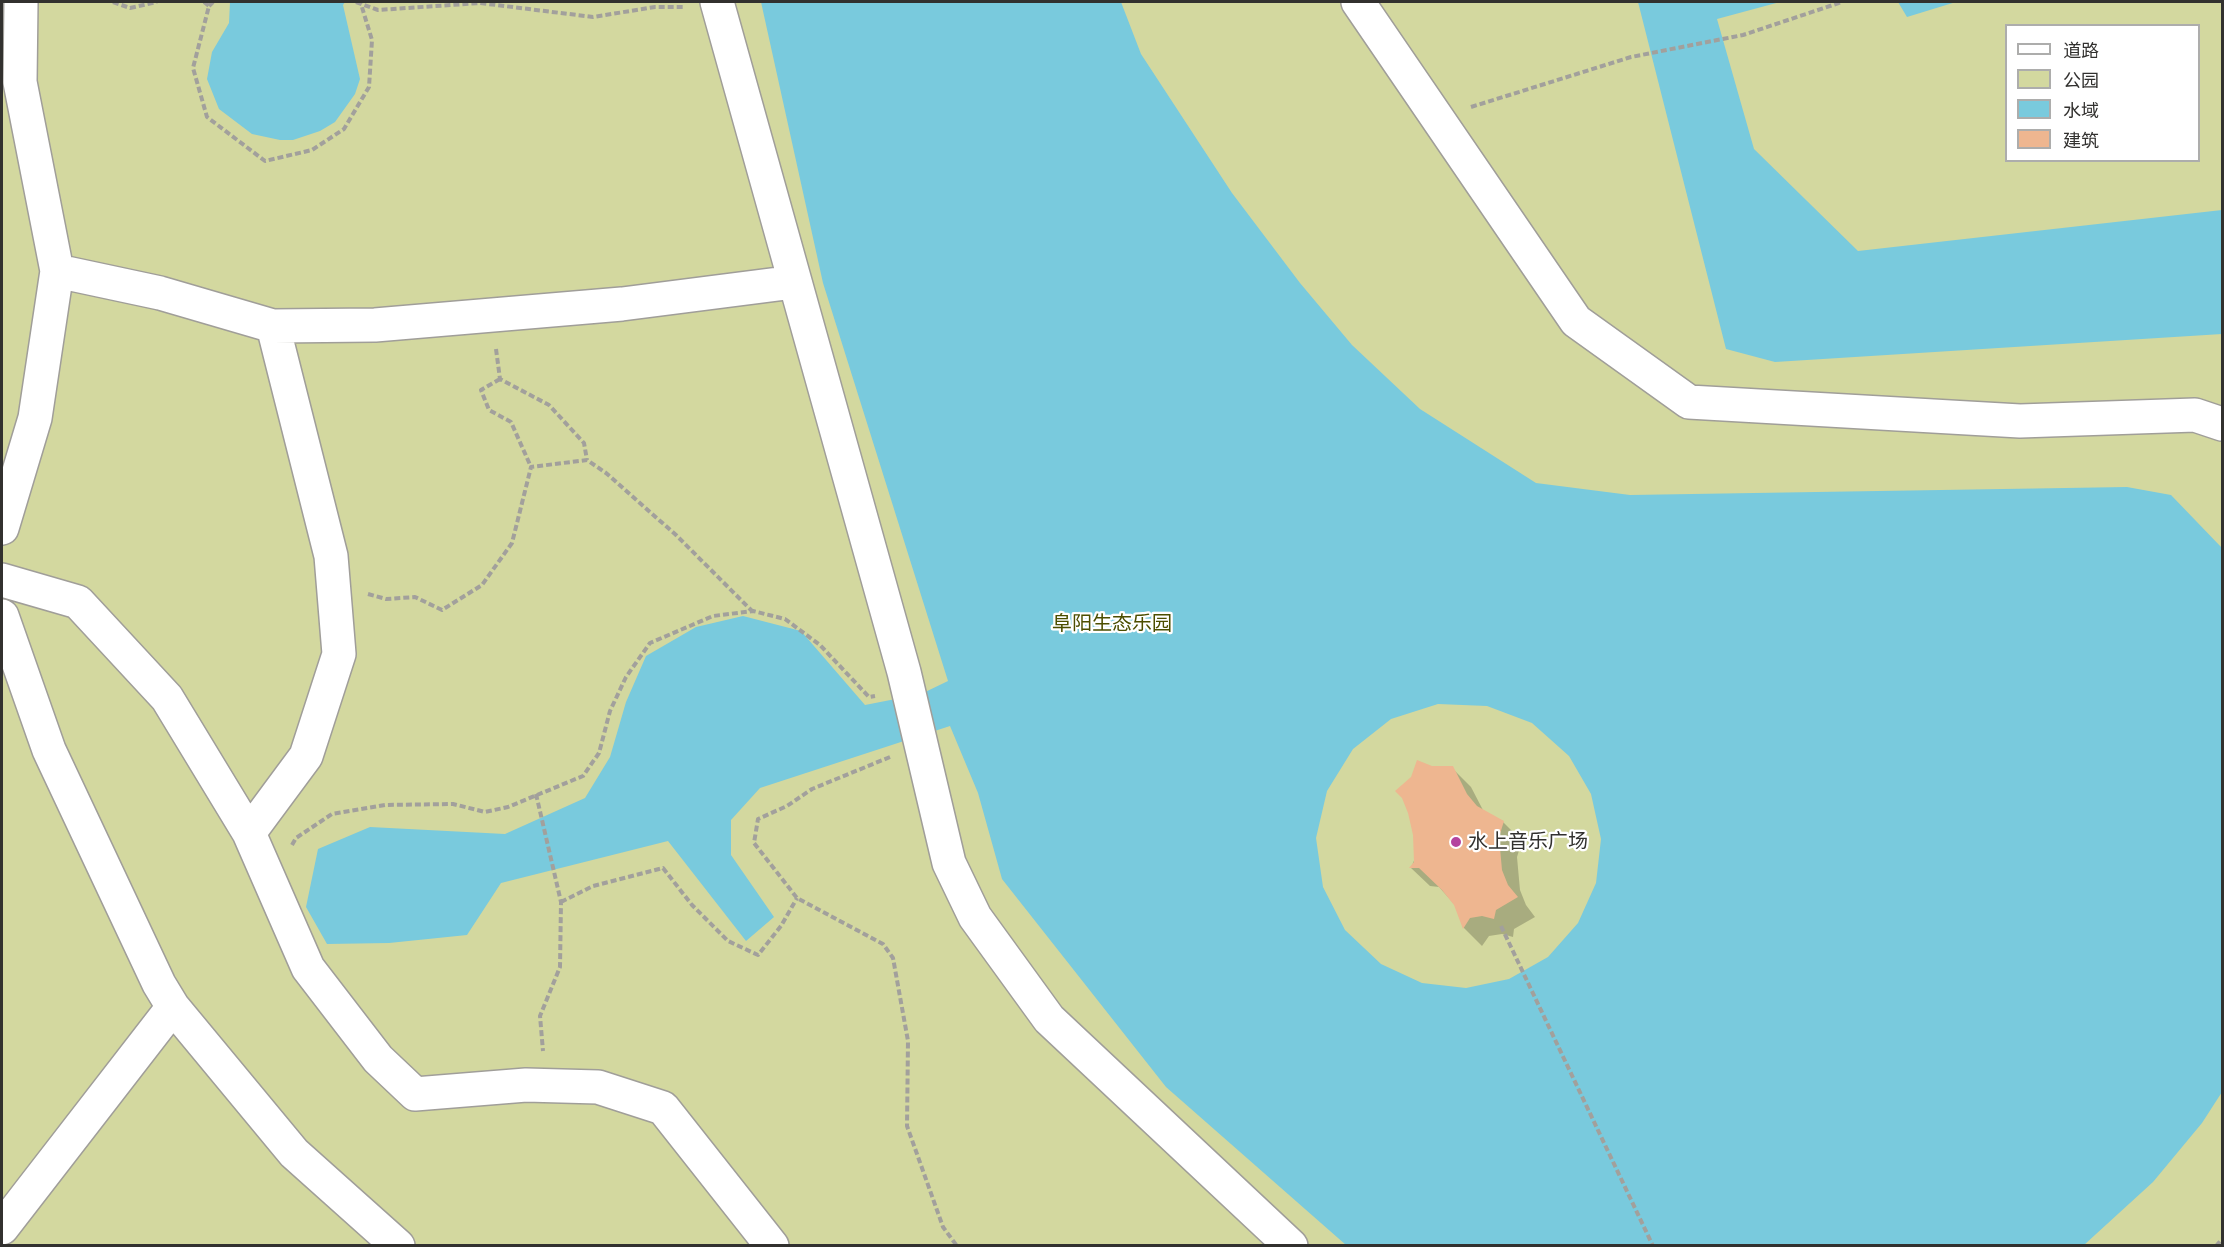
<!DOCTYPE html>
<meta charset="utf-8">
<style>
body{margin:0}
#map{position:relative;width:2224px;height:1247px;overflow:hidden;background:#eeece7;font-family:"Work Sans","Noto Sans SC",sans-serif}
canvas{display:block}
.frame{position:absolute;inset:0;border:3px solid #32312f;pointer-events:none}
.legend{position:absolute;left:2005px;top:24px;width:195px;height:138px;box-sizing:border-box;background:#fff;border:2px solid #adadac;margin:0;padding:8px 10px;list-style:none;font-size:18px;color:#32312f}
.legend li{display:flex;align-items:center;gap:12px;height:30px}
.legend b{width:30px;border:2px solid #adadac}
</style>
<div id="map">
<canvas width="2224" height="1247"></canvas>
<div class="frame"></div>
<ul class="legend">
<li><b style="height:8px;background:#fff"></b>道路</li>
<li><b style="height:16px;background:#d3d89f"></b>公园</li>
<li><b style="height:16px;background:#79cadd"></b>水域</li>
<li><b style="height:16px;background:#eeb690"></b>建筑</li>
</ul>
</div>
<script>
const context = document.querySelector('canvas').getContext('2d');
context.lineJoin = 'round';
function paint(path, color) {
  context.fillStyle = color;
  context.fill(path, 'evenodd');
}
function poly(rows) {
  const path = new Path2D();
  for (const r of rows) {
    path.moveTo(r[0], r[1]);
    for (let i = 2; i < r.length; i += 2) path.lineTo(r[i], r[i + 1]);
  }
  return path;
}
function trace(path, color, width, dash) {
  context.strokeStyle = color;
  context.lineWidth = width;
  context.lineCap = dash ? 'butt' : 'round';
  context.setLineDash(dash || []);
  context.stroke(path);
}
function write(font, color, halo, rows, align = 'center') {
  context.font = font + ' "Work Sans","Noto Sans SC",sans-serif';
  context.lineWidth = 4.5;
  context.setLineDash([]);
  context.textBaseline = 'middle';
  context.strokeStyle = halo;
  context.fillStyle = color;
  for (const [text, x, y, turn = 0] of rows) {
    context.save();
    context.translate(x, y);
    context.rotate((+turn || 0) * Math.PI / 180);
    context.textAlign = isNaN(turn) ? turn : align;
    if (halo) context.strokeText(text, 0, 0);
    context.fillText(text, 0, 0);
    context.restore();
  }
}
paint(poly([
 [2,2,2222,2,2222,1245,2,1245],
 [2006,26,2198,26,2198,160,2006,160]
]), '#d3d89f');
paint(poly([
 [230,2,345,2,343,5,360,79,355,94,335,122,320,131,293,140,280,140,252,134,219,109,207,79,212,52,229,23],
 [761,2,1121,2,1141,54,1232,193,1300,283,1352,345,1420,409,1536,483,1630,495,2127,487,2171,495,2222,548,2222,1092,2202,1123,2153,1182,2084,1245,1346,1245,1166,1087,1002,879,978,793,950,726,760,788,731,820,731,855,774,917,746,941,668,841,501,883,467,935,389,943,327,944,306,907,318,849,370,827,505,834,585,798,610,757,626,702,646,656,696,627,743,616,801,631,865,705,921,694,948,681,823,283],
 [1438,704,1487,706,1532,723,1569,756,1591,794,1601,839,1596,883,1578,923,1548,957,1509,979,1466,988,1422,983,1381,964,1345,930,1323,887,1316,838,1327,791,1353,749,1391,719],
 [1638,2,1780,2,1717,19,1754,149,1858,251,2222,210,2222,334,1775,362,1726,349],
 [1898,2,1956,2,1907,17]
]), '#79cadd');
paint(poly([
 [1452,768,1471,787,1484,812,1503,822,1522,841,1517,857,1520,890,1526,905,1535,917,1514,929,1513,937,1502,934,1489,936,1482,946,1464,928,1455,905,1439,887,1430,886,1411,868]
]), '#0003');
paint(poly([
 [1417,760,1432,766,1453,766,1467,794,1477,806,1504,821,1499,837,1502,870,1508,885,1518,897,1496,910,1494,919,1482,916,1470,918,1463,929,1454,905,1442,890,1419,868,1409,868,1414,862,1413,835,1408,813,1402,798,1395,791,1411,777]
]), '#eeb690');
const minor = poly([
 [717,2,904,672,949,863,975,917,1049,1019,1291,1246],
 [1358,2,1576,321,1689,402,2020,421,2195,415,2222,424],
 [57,271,160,293,273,326,375,325,622,304,794,282],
 [2,528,35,418,57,271,20,82,21,2],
 [2,580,78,602,167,698,249,833,308,968,378,1059,415,1094,526,1085,598,1087,663,1108,772,1246],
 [2,616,49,750,159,984,173,1007,294,1153,398,1246],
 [249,833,306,756,339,654,331,556,273,326],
 [2,1228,173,1007]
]);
trace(minor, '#a09e99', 36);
trace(poly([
 [113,2,130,8,157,2],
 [204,2,209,6,193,68,207,117,265,161,312,150,344,129,369,87,372,40,361,4],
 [356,2,378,10,480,3,593,17,655,7,684,7],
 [209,6,213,2],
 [1471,107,1631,57,1743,35,1842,2],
 [496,349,500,379,549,405,584,443,587,460],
 [500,379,481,390,489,410,511,422,531,467],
 [368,594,386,599,415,597,442,610,482,585,512,543,531,467,587,460,606,473,676,535,752,611],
 [890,757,812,789,787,806,758,819,754,843,797,898,883,944,893,958,908,1041,907,1126,943,1227,957,1246],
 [536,794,561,902,560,967,540,1016,543,1051],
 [292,845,296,838,332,814,385,805,453,804,485,812,508,807,583,776,599,753,610,711,626,677,650,643,713,616,753,611,785,619,820,645,869,697,875,696],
 [561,902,593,886,663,868,692,905,728,941,758,955,781,926,797,898],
 [1501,926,1653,1246],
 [2216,1246,2222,1239]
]), '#a2a09c', 4, [6, 3]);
trace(minor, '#fff', 33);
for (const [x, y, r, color] of [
 [1456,842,6,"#b4439f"]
]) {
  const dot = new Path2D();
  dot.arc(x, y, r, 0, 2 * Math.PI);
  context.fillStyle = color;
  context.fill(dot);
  trace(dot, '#fff', 2);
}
write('20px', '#4c4e00', '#fff', [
 ["阜阳生态乐园",1112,624]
]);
write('20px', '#32312f', '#fff', [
 ["水上音乐广场",1468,842]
], 'left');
</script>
